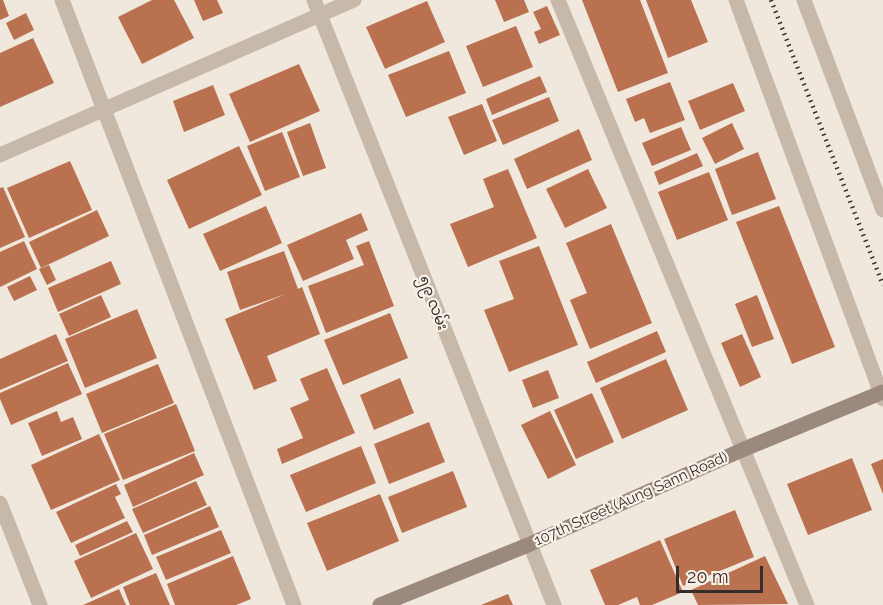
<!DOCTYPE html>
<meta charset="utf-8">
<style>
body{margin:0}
#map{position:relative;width:883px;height:605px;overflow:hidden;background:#f0e8dd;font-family:Raleway,sans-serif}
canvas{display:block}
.scale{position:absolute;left:676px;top:566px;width:87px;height:27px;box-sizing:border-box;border:3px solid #352d29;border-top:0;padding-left:8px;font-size:18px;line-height:21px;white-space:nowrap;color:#352d29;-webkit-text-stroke:4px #f8f2e9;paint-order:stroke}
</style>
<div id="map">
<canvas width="883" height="605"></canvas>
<div class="scale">20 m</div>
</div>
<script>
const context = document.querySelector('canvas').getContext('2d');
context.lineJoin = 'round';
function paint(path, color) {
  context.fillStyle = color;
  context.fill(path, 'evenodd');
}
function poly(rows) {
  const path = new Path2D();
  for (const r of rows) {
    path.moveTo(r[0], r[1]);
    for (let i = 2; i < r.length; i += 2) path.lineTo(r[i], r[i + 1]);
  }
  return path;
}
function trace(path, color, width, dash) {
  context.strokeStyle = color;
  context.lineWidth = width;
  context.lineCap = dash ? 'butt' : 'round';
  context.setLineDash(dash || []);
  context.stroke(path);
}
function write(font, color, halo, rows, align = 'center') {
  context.font = font + ' Raleway,"Noto Sans Myanmar",sans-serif';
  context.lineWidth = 4.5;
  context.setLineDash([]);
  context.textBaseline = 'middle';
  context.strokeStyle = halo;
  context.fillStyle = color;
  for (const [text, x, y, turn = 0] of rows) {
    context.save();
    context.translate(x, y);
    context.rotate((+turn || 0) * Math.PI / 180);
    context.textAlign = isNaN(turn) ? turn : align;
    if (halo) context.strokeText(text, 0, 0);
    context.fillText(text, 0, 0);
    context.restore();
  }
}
paint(poly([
 [0,0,3,0,9,16,0,20],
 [152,0,174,0,194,38,142,64,118,17],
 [194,0,217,0,223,13,203,21],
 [495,0,524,0,529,12,504,22],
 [582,0,640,0,668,73,618,92],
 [646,0,691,0,708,42,668,58],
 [427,1,445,42,385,69,366,27],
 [547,6,560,35,539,44,534,32,541,29,533,12],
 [26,13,34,30,14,40,6,23],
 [516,26,533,67,483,87,466,46],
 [33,38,54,83,0,107,0,53],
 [449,51,466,93,406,117,388,75],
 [299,64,320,111,250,142,229,94],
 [540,76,547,92,492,115,486,99],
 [670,82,685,120,650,133,644,118,635,122,626,99],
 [733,83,745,111,700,130,688,101],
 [213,85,225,115,184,132,173,101],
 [549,97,559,121,503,145,492,120],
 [482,104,497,141,464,155,448,117],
 [310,123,326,168,303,176,287,132],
 [732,123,744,149,715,164,702,138],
 [681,127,691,150,652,166,642,143],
 [579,129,592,160,527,189,514,159],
 [282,132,300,177,265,191,247,146],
 [239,146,262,195,189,229,167,180],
 [758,152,776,199,732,215,715,169],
 [697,153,703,166,659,185,654,172],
 [70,161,92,210,29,238,7,188],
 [508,169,537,238,468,267,450,224,494,207,483,179],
 [588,169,607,208,565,228,546,189],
 [709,172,728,220,677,240,658,192],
 [3,187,25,237,0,248,0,188],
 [266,206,282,243,220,271,203,234],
 [779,206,835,347,792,364,736,222],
 [97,210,109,236,41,268,29,242],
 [361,213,368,230,346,240,354,259,303,281,287,245],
 [611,224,652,323,590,349,570,300,587,293,566,243],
 [24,241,37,269,0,287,0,252],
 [369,241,394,306,326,333,308,286,364,265,356,246],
 [539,246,578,345,509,372,484,310,514,299,499,261],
 [284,251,298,289,302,287,320,334,267,356,277,381,254,390,225,319,286,294,240,310,227,272],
 [111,261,121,284,58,312,48,288],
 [49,265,56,280,47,285,39,269],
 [30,276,37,290,14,301,7,287],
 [101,295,111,317,69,336,59,314],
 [757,295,774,339,752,347,735,304],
 [137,309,157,358,85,388,65,339],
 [390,313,408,358,343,385,324,340],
 [657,331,666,352,596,383,587,362],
 [56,334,68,361,0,390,0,359],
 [742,334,761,377,740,387,721,343],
 [666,359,688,410,622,439,600,388],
 [68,363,82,394,11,425,0,399,0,393],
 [158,364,174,403,102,433,86,394],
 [327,368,355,433,282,464,277,449,303,438,290,408,309,400,300,379],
 [548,370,559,398,533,408,522,380],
 [400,378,414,413,374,430,360,395],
 [592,393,614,442,576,459,554,410],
 [176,404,195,451,123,480,104,434],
 [57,411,61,422,73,417,82,439,42,456,28,423],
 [550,411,576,465,548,479,521,425],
 [429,422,445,462,389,484,374,444],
 [99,434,120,480,51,510,31,465],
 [361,446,376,483,306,512,290,475],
 [194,453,204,475,133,507,124,485],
 [852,458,872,510,808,535,787,484],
 [883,459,883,494,871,464],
 [453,471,467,507,402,533,388,497],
 [196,481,207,505,143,533,132,509],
 [116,484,121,494,115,497,125,518,71,543,56,512],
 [380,494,399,541,327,571,307,523],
 [210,506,219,527,152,555,144,535],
 [735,510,754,557,683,586,664,539],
 [127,521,133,532,80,556,75,545],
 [221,530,231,553,166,580,156,557],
 [136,533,153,569,91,598,74,561],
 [660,540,683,592,652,605,640,605,637,597,618,605,605,605,590,570],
 [233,556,251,599,236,605,175,605,167,584],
 [765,556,788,604,698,605,691,590],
 [156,573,170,605,130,605,123,587],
 [119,589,126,605,83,605],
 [508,594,513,605,481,605]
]), '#ba7150');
trace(poly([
 [62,0,294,605],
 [314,0,554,605],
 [558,0,807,605],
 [736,0,883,399],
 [804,0,883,210],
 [0,155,354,0],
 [0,503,40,605]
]), '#c7b9aa', 15);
trace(poly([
 [380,605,528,545,742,450,883,392]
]), '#9a897c', 15);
trace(poly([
 [771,0,883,285]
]), '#352d29', 4.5, [1.5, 4.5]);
write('15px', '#352d29', '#f8f2e9', [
 ["၅၉ လမ်း",433,303,69],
 ["107th Street (Aung Sann Road)",631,499,-24]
]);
</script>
